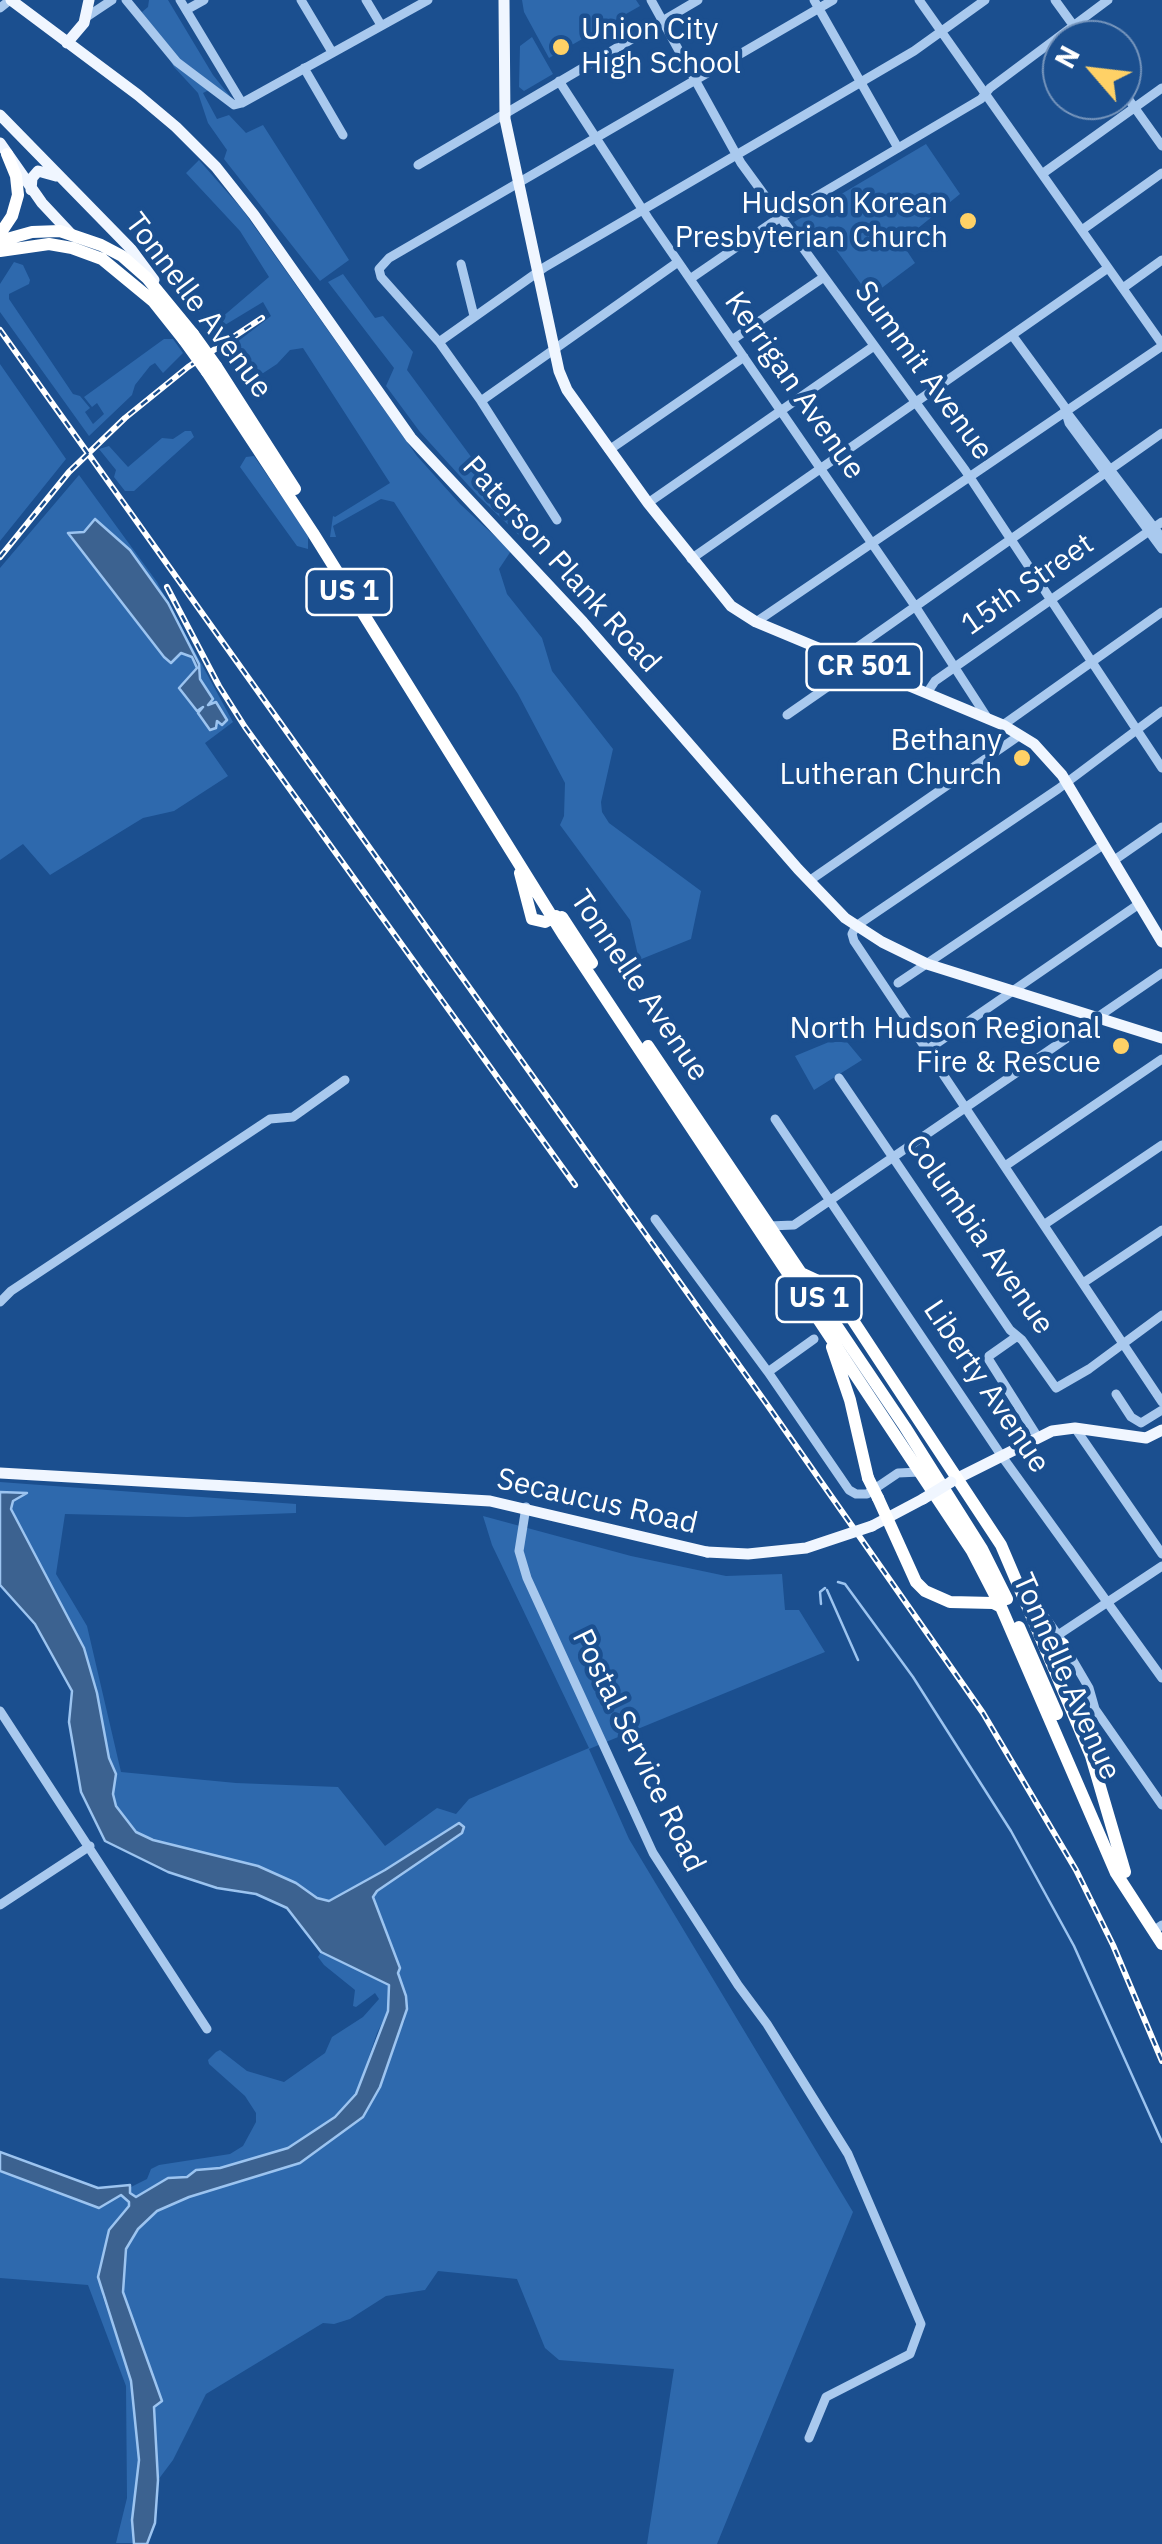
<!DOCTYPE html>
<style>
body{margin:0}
#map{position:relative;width:1162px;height:2544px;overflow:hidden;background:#1b4f8f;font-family:"IBM Plex Sans",sans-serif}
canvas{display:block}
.north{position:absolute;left:1042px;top:20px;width:100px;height:100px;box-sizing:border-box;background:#1b4f8f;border:2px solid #7695bc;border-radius:50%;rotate:298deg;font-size:28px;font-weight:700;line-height:40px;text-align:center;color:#fff}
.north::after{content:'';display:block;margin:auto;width:35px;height:45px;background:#ffd166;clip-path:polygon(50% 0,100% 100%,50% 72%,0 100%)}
</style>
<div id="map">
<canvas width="1162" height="2544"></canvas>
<div class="north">N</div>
</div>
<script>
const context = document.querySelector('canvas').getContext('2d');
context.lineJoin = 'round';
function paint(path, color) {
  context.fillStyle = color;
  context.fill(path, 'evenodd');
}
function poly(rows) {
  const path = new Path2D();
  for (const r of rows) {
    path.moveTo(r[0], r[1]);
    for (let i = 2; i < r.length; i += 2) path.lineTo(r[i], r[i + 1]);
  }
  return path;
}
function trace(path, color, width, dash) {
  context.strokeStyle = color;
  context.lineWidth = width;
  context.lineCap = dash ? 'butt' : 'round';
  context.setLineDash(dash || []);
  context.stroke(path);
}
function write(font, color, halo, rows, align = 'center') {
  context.font = font + ' "IBM Plex Sans",sans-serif';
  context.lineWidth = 9;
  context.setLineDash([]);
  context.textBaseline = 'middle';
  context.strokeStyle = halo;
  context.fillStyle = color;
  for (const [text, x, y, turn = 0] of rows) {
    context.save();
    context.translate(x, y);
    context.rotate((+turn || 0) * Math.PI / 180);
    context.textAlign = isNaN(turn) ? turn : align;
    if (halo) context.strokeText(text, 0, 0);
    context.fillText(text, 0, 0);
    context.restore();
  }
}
paint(poly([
 [149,0,168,0,213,75,233,100,209,90,203,93,217,119,229,115,246,133,263,125,349,260,320,281,224,159,227,150,208,123,198,93,174,67,142,12,148,7],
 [522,0,636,0,640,6,549,58,524,12],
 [532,37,553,74,524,91,519,87,520,46],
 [926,144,960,194,901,242,915,263,871,296,862,295,859,291,861,284,829,240,815,249,794,222],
 [199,160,242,209,417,456,460,504,511,551,499,569,507,594,542,638,552,671,613,749,601,802,602,812,609,823,701,891,691,939,639,960,630,920,560,825,564,816,565,783,518,694,394,502,381,499,333,526,336,537,330,537,333,516,335,517,390,483,303,348,290,350,277,364,245,385,231,369,224,352,271,316,263,302,210,334,207,330,269,277,240,231,186,173],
 [14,262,23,265,30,280,29,284,9,294,9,299,73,394,80,396,90,408,85,412,93,424,104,414,97,403,92,407,84,397,164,339,173,339,183,353,163,373,155,363,150,366,135,385,132,395,89,436,0,312,0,284],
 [343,274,375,318,383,316,413,352,407,370,528,534,522,538,478,496,420,432,386,386,394,368,328,282],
 [0,364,66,459,0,541],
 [185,431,191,431,194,437,134,491,125,491,114,477,116,470,99,449,109,446,128,467,162,438,173,439],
 [254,456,308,535,308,549,297,546,240,467,246,457],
 [79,475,157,582,233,722,205,743,228,776,174,811,143,818,50,875,23,844,0,860,0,568],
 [829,1042,847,1042,862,1060,814,1090,795,1056],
 [0,1482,296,1504,296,1513,187,1517,65,1514,56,1574,87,1626,121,1772,236,1783,338,1787,385,1846,437,1808,456,1814,469,1799,589,1748,492,1545,483,1516,631,1556,726,1576,782,1574,785,1610,799,1610,825,1652,589,1749,629,1839,853,2212,717,2544,647,2544,674,2369,559,2360,545,2348,517,2279,438,2271,425,2290,386,2296,350,2319,334,2324,323,2323,206,2394,173,2460,158,2480,154,2406,162,2401,123,2292,126,2249,138,2229,157,2211,189,2197,300,2163,363,2117,380,2087,390,2052,405,2020,406,1996,398,1973,400,1968,373,1898,377,1891,462,1833,464,1827,458,1823,385,1870,329,1901,317,1898,296,1883,258,1866,153,1840,136,1832,116,1806,113,1795,116,1774,109,1758,97,1693,84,1648,10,1509,13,1501,25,1494,0,1492],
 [321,1952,389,1985,388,2011,377,2033,356,2094,335,2117,288,2148,220,2168,196,2170,187,2177,168,2178,140,2197,134,2197,129,2190,131,2187,147,2179,151,2169,159,2165,230,2154,243,2146,256,2122,256,2113,245,2096,209,2064,208,2060,216,2052,220,2050,247,2071,284,2082,325,2053,332,2037,363,2017,379,1999,375,1993,356,2007,353,2006,355,1990,324,1965,318,1957],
 [0,2171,99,2208,122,2195,129,2202,129,2206,109,2230,102,2295,131,2381,139,2460,132,2520,134,2543,116,2543,127,2498,126,2386,88,2285,0,2278]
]), '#2e69ad');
const water = poly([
 [95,519,130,550,168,603,199,664,200,679,213,699,208,705,216,702,227,720,222,725,217,721,216,728,210,730,198,713,203,707,197,711,179,688,197,668,192,657,181,653,171,663,164,657,68,533,84,532,95,519],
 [0,1492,27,1493,13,1501,11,1509,84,1648,97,1693,109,1758,116,1774,113,1794,116,1806,136,1832,153,1840,258,1866,296,1883,317,1898,329,1901,385,1870,459,1823,464,1827,462,1833,377,1891,373,1897,400,1968,398,1973,406,1996,407,2009,380,2087,363,2117,300,2163,189,2197,157,2211,138,2229,126,2249,123,2292,162,2401,154,2407,158,2480,155,2523,147,2544,134,2544,132,2520,139,2460,131,2381,98,2277,109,2230,129,2206,129,2202,121,2195,99,2208,0,2171,0,2152,98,2188,130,2185,130,2193,136,2197,168,2178,187,2177,196,2170,220,2168,288,2148,335,2117,356,2094,388,2011,389,1985,321,1952,287,1908,256,1894,217,1888,168,1872,105,1841,81,1792,69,1722,72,1691,35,1624,0,1585,0,1492]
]);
paint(water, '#3c6290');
trace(water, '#9cc4f0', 2.5);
trace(poly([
 [838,1582,845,1584,913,1677,1011,1831,1074,1946,1162,2142],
 [827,1590,858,1660],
 [821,1604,820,1592,825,1588]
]), '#9cc4f0', 2.5);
trace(poly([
 [126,0,177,62,234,105,242,103],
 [180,0,242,103],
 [301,0,332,52],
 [366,0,381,25],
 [651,0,741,163,965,470,1162,768],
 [814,0,898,148],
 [919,0,1162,344],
 [1055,0,1084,40],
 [0,8,10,0],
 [186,10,204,0],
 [88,16,112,0],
 [304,68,343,135],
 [559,81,648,218,915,606,988,719],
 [1122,90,1162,146],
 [242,103,428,0],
 [418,165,698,0],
 [1042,174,1162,88],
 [1082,230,1162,173],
 [461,264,474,316],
 [690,279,773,222,981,99,990,88,1108,0],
 [1123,288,1162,260],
 [1012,335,1064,406,1069,423,1162,549],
 [732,340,824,277],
 [439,342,545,267,914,51,985,0],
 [481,401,678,262],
 [1068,414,1162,538],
 [609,450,744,357],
 [648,503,874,346],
 [557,520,481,401,439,342,381,277,379,269,389,258,833,0],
 [691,559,1108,268],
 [756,622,1162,346],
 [846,659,852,651,1162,433],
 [927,693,935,681,1162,522],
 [1162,711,1058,789,856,926,852,934,854,941,1162,1402],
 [787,715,859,665],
 [1003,725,1162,612],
 [1113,861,1162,827],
 [809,881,1020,735],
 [898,983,1103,845],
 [927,1050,1139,904],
 [839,1078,1010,1330,1022,1340,1056,1388,1089,1369,1162,1315],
 [775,1119,1001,1455,1162,1678],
 [1005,1166,1162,1059],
 [655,1219,768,1372,849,1490,856,1494,867,1494,898,1473,920,1472],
 [1045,1224,1162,1145],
 [769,1226,794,1225,1162,973],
 [1083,1283,1162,1230],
 [0,1302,11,1291,270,1119,293,1117,345,1080],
 [1016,1337,989,1356,989,1360,1037,1436],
 [768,1372,814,1339],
 [1116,1394,1131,1417,1141,1423,1162,1410],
 [1075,1428,1162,1554],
 [526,1507,519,1551,527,1578,653,1853,738,1985,767,2024,848,2154,921,2324,910,2354,826,2397,809,2438],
 [1025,1589,1058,1635,1089,1688,1095,1709,1162,1805],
 [1058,1635,1162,1566],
 [0,1711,207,2029],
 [0,1905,90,1846],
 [1159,1927,1162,1925]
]), '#a9c9ee', 9);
trace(poly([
 [11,0,138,95,176,127,216,167,254,215,411,438,583,622,798,869,845,918,882,942,927,964,1162,1038],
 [504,0,505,119,559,371,567,390,648,503,731,606,756,622,1003,725,1034,744,1062,775,1162,942],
 [67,43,84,23,89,0],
 [0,115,131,249,154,280],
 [0,143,42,203,71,234],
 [31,190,32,178,38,171,56,176],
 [0,1473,490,1501,707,1552],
 [952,1481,1052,1431,1075,1428,1146,1438,1162,1430],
 [872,1526,923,1499]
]), '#f0f6ff', 11);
trace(poly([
 [0,234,12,216,18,195,16,176,7,154],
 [0,241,32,232,60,231,101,245,122,256,147,278,193,334],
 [0,251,49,244,72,248,102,259,153,301,184,340],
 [216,366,295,489],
 [207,372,313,533,564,936,972,1551,1001,1607,1116,1873,1162,1944],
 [520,873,532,919,545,922,556,916],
 [562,917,592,963],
 [648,1046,905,1427,982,1549,1007,1599],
 [803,1274,831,1287,1001,1545,1091,1756,1125,1872],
 [832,1347,850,1400,868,1478],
 [878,1498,916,1582,925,1591,950,1602,993,1603,1001,1607],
 [1019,1627,1057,1714],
 [1046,1651,1051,1644,1063,1644]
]), '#fff', 12);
const rail = poly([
 [0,330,766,1403,983,1713,1076,1870,1113,1945,1162,2061],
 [0,557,69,472,125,418,188,367,262,318],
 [167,587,219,686,245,727,575,1185]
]);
trace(rail, '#fff', 6);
trace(rail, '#1b4f8f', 2.5, [8]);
trace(poly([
 [923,1499,951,1482],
 [707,1552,748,1554,806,1548,872,1526]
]), '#f0f6ff', 11);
trace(poly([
 [193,334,216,366],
 [184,340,207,372],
 [868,1478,878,1498]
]), '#fff', 12);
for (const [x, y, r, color] of [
 [561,47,10,"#ffd166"],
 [968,221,10,"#ffd166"],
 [1022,758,10,"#ffd166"],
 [1121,1046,10,"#ffd166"]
]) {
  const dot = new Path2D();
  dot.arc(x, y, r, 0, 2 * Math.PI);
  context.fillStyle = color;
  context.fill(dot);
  trace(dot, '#1b4f8f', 4);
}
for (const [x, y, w] of [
 [349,592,85],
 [864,667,115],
 [819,1299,85]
]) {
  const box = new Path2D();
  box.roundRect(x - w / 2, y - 23, w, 46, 8);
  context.fillStyle = '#1b4f8f';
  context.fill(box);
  trace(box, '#fff', 2.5);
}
write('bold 28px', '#fff', null, [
 ["US 1",349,592],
 ["CR 501",864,667],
 ["US 1",819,1299]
]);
write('30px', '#fff', '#1b4f8f', [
 ["Union City",581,30,"left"],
 ["High School",581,64,"left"],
 ["Hudson Korean",948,204],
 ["Presbyterian Church",948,238],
 ["Bethany",1002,741],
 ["Lutheran Church",1002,775],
 ["North Hudson Regional",1101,1029],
 ["Fire & Rescue",1101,1063]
], 'right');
write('30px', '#fff', '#1b4f8f', [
 ["Tonnelle Avenue",198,306,53],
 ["Summit Avenue",923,371,54],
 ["Kerrigan Avenue",794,386,55],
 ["Paterson Plank Road",561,565,48],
 ["15th Street",1028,585,-35],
 ["Tonnelle Avenue",639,986,56],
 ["Columbia Avenue",979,1235,55],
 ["Liberty Avenue",986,1387,56],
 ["Secaucus Road",597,1502,13],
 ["Tonnelle Avenue",1066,1677,66],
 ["Postal Service Road",638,1751,64]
]);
</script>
